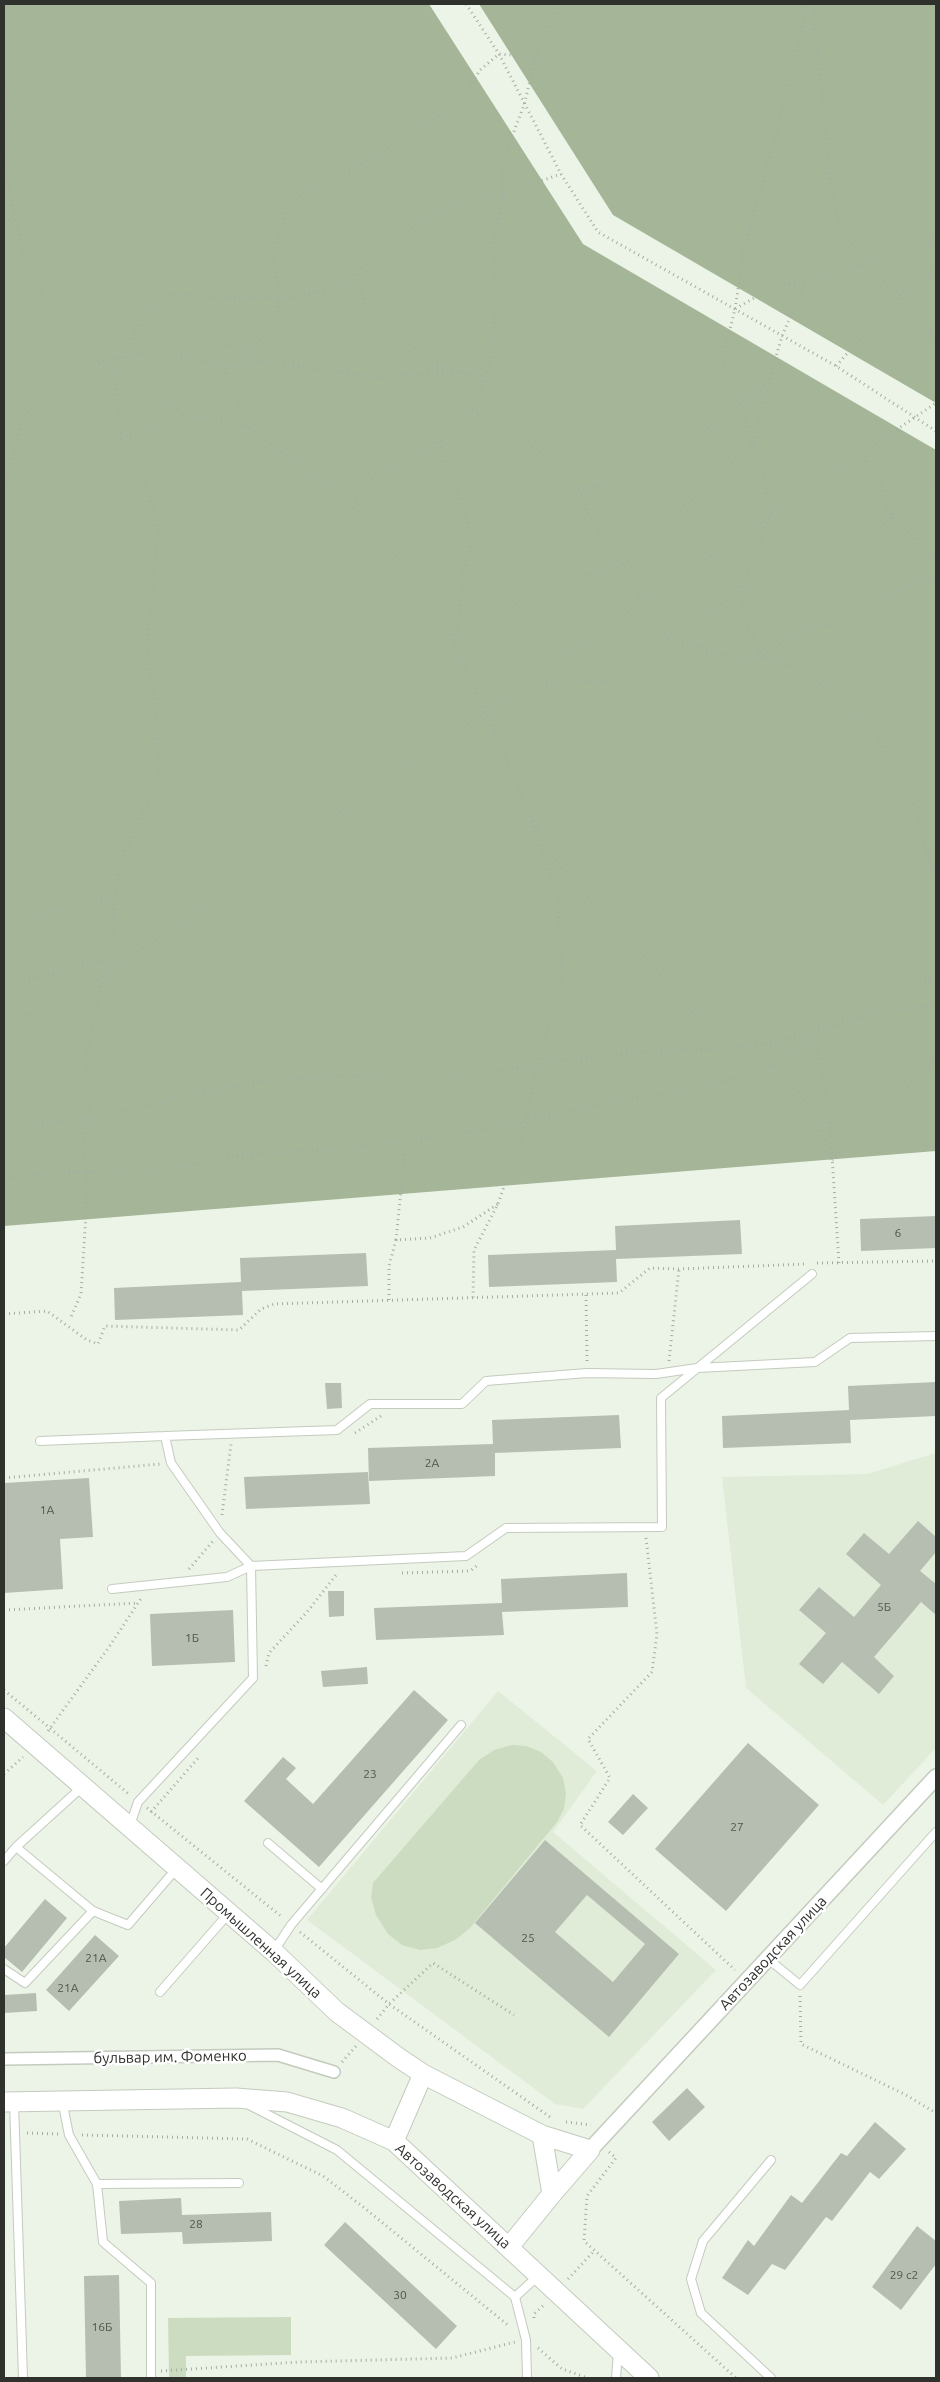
<!DOCTYPE html>
<meta charset="utf-8">
<style>
body{margin:0}
#map{position:relative;width:940px;height:2382px;overflow:hidden;background:#ecf4e7;font-family:Ubuntu,sans-serif}
canvas{display:block}
.frame{position:absolute;inset:0;border:5px solid #2e312c;pointer-events:none}
</style>
<div id="map">
<canvas width="940" height="2382"></canvas>
<div class="frame"></div>
</div>
<script>
const context = document.querySelector('canvas').getContext('2d');
context.lineJoin = 'round';
function paint(path, color) {
  context.fillStyle = color;
  context.fill(path, 'evenodd');
}
function poly(rows) {
  const path = new Path2D();
  for (const r of rows) {
    path.moveTo(r[0], r[1]);
    for (let i = 2; i < r.length; i += 2) path.lineTo(r[i], r[i + 1]);
  }
  return path;
}
function trace(path, color, width, dash) {
  context.strokeStyle = color;
  context.lineWidth = width;
  context.lineCap = dash ? 'butt' : 'round';
  context.setLineDash(dash || []);
  context.stroke(path);
}
function write(font, color, halo, rows, align = 'center') {
  context.font = font + ' Ubuntu,sans-serif';
  context.lineWidth = 5;
  context.setLineDash([]);
  context.textBaseline = 'middle';
  context.strokeStyle = halo;
  context.fillStyle = color;
  for (const [text, x, y, turn = 0] of rows) {
    context.save();
    context.translate(x, y);
    context.rotate((+turn || 0) * Math.PI / 180);
    context.textAlign = isNaN(turn) ? turn : align;
    if (halo) context.strokeText(text, 0, 0);
    context.fillText(text, 0, 0);
    context.restore();
  }
}
paint(poly([
 [936,1453,936,1748,883,1805,746,1688,722,1477,867,1474],
 [498,1691,597,1771,553,1832,716,1970,583,2109,555,2104,307,1920]
]), '#e0ecd8');
paint(poly([
 [512,1745,526,1746,541,1752,553,1762,563,1778,566,1794,564,1809,557,1822,470,1928,455,1940,437,1948,420,1950,402,1945,388,1934,376,1915,371,1897,373,1883,479,1760,494,1750],
 [291,2317,291,2355,186,2356,186,2378,169,2378,168,2318]
]), '#ccdcc1');
paint(poly([
 [4,4,429,4,583,244,936,450,936,1151,4,1226],
 [479,4,936,4,936,403,613,215]
]), '#a4b697');
paint(poly([
 [936,1216,936,1248,861,1251,860,1219],
 [740,1220,742,1254,616,1259,617,1282,489,1287,488,1255,616,1250,615,1226],
 [366,1253,368,1286,242,1291,243,1315,115,1320,114,1288,241,1282,240,1258],
 [936,1382,936,1416,850,1420,851,1443,723,1448,722,1416,849,1410,848,1386],
 [325,1383,341,1383,342,1408,327,1409],
 [619,1415,621,1448,495,1453,495,1476,369,1481,368,1448,493,1444,492,1420],
 [368,1472,370,1504,246,1509,244,1477],
 [89,1478,93,1537,60,1539,63,1589,4,1593,4,1483],
 [918,1521,936,1537,936,1552,920,1571,936,1584,936,1615,921,1602,874,1657,894,1676,879,1694,842,1662,823,1684,799,1664,826,1633,799,1610,819,1587,854,1617,881,1585,846,1554,864,1533,889,1554],
 [627,1573,628,1607,502,1612,504,1635,376,1640,374,1608,502,1603,501,1579],
 [328,1591,344,1591,344,1616,329,1617],
 [233,1610,235,1662,152,1666,150,1614],
 [367,1667,368,1684,323,1687,321,1671],
 [414,1690,448,1720,319,1867,244,1801,283,1757,296,1768,286,1779,313,1804],
 [748,1743,819,1805,726,1911,655,1849],
 [633,1794,648,1808,623,1835,608,1822],
 [545,1840,679,1954,609,2037,475,1923],
 [587,1895,645,1944,613,1982,555,1932],
 [45,1899,67,1918,22,1972,4,1957,4,1948],
 [95,1935,119,1956,69,2011,46,1990],
 [36,1993,37,2011,4,2013,4,1995],
 [687,2088,705,2107,669,2141,652,2122],
 [875,2122,906,2149,879,2179,870,2172,832,2221,826,2217,785,2270,772,2264,748,2295,722,2278,748,2240,754,2246,791,2195,802,2203,841,2153,847,2156],
 [181,2198,182,2215,271,2212,272,2241,183,2244,182,2232,121,2234,119,2201],
 [345,2222,457,2326,436,2349,324,2245],
 [917,2226,936,2241,936,2264,901,2310,872,2287],
 [119,2275,121,2378,86,2378,84,2276]
]), '#b6beb1');
const service = poly([
 [40,1441,165,1436],
 [112,1589,227,1577,251,1566,220,1533,171,1463,165,1436,337,1430,370,1404,462,1404,486,1381,587,1373,656,1374,697,1368,815,1362,850,1338,936,1336],
 [130,1825,138,1802,253,1678,251,1566,466,1556,506,1528,662,1527,661,1398,812,1274],
 [268,1843,322,1889],
 [16,1847,82,1787],
 [4,1861,16,1847,93,1911,128,1925,177,1868],
 [274,1951,291,1925,461,1725],
 [767,1958,800,1985,936,1832],
 [4,1969,25,1983,93,1911],
 [160,1992,229,1913],
 [62,2100,69,2135,97,2184,103,2242,151,2283,151,2378],
 [14,2102,23,2378],
 [249,2105,337,2150,515,2297,526,2340,527,2378],
 [97,2184,239,2183],
 [515,2297,538,2276],
 [616,2378,618,2352],
 [771,2378,701,2313,691,2279,703,2241,771,2160]
]);
const pedestrian = poly([
 [4,2059,278,2055,334,2072]
]);
const minor = poly([
 [590,2150,936,1777]
]);
const tertiary = poly([
 [4,1718,274,1952,337,2012,399,2058,423,2074,542,2135,590,2150,552,2194],
 [4,2102,236,2098,287,2102,342,2118,394,2141,649,2378],
 [394,2141,423,2074],
 [509,2247,552,2194,542,2135]
]);
trace(service, '#c3cbbe', 10);
trace(pedestrian, '#c3cbbe', 14);
trace(minor, '#c3cbbe', 18);
trace(tertiary, '#c3cbbe', 21);
trace(poly([
 [466,4,499,54,561,174,598,232,836,366,936,431],
 [813,4,830,179,839,224,865,264,899,295,913,316,936,337],
 [4,81,7,89,6,173,24,257,50,309,87,352,97,362,115,372,121,439,140,464,159,527,147,644,156,714,160,779,122,857,114,898,112,958,100,988,87,1049,89,1120,82,1130,88,1181,81,1294,71,1317],
 [4,218,16,223],
 [355,274,367,313,401,333,429,364,485,378],
 [157,303,206,334,259,360],
 [735,309,744,250,785,99,807,4],
 [244,353,269,333,276,322,280,297,274,260,287,205,311,188,354,169,461,103,480,70,499,54,536,57],
 [123,357,146,310,174,294,234,298,296,297,342,286,382,247,438,210,503,194,561,174],
 [98,362,161,350,224,368,250,429,329,486,379,532,441,620,486,711,525,804,558,895,562,979,537,1064,527,1120,498,1204,474,1250,473,1299],
 [836,366,904,290,936,269],
 [224,368,261,361,373,377,458,372],
 [115,372,185,415],
 [472,411,510,427,563,471,578,489,587,511,604,540,622,565,642,603],
 [121,439,186,415,250,428],
 [439,442,473,538,464,570,455,646],
 [864,451,869,469,880,480,886,505,892,516,917,540,923,555,936,560],
 [4,488,22,419,63,372,86,352],
 [578,489,602,486,634,465,704,431,768,384,782,336,806,281],
 [354,508,358,492,380,471,412,461,456,428,472,411,485,378,493,345,496,292,493,239,503,194,502,163,524,105,536,57,542,45,557,4],
 [742,586,744,617,761,656,806,671,876,731,888,764,906,795,917,807,919,828,931,864,936,872],
 [805,629,836,623,878,597,936,577],
 [668,638,748,662,761,656,804,629,856,555,918,488,936,479],
 [463,665,508,612,528,591,547,578,579,578,622,565,638,557,656,531,753,444,768,384],
 [494,731,538,688,574,680,607,682,648,649,726,601,742,586,770,515,763,465,753,444,742,404,724,367,726,345,735,309,775,286,806,281,865,264,936,239],
 [531,816,558,863,605,919,653,965,685,1007,769,1066,785,1072,814,1114,832,1160],
 [4,935,29,916,114,898],
 [4,982,36,978,111,958],
 [915,983,936,980],
 [4,1028,105,975,695,566,936,403],
 [819,1030,814,1041,829,1111,839,1263],
 [4,1135,51,1121,89,1120,180,1097,263,1081,366,1075,471,1075,564,1060,650,1051,719,1049,773,1043,886,1010,936,1005],
 [832,1160,936,1059],
 [4,1178,86,1171,127,1174,184,1167,246,1154,342,1149,484,1130,639,1097,703,1088,769,1066,814,1041],
 [396,1240,406,1141],
 [817,1263,936,1261],
 [586,1295,587,1362],
 [389,1300,389,1266,396,1240,430,1238,463,1227,498,1204],
 [4,1314,47,1311,87,1340,98,1344,105,1326,239,1330,261,1309,274,1304,619,1293,650,1268,679,1269,806,1264],
 [669,1361,679,1269],
 [355,1433,381,1416],
 [4,1478,160,1464],
 [222,1515,231,1444],
 [646,1538,657,1634,652,1672,588,1739,610,1778,580,1825,735,1970],
 [189,1569,213,1541],
 [402,1573,470,1571,479,1564],
 [4,1610,138,1603],
 [266,1666,269,1653,307,1612,336,1575],
 [4,1690,130,1795],
 [48,1731,109,1647,142,1597],
 [4,1774,23,1757],
 [147,1808,282,1917],
 [151,1812,200,1756],
 [300,1932,389,2004,550,2117],
 [800,1996,801,2044,906,2095,936,2113],
 [377,2019,389,2004,433,1963,514,2015],
 [342,2062,356,2046],
 [566,2122,591,2125],
 [27,2133,58,2134],
 [82,2135,247,2139,323,2176,362,2206,509,2326],
 [609,2152,616,2158,587,2196,584,2241,736,2378],
 [568,2279,595,2250],
 [534,2318,534,2314,545,2304],
 [538,2348,562,2369,588,2378],
 [161,2371,299,2362,452,2358,515,2342]
]), '#a6aca2', 3, [1, 4]);
trace(service, '#fff', 8);
trace(pedestrian, '#fff', 11);
trace(minor, '#fff', 15);
trace(tertiary, '#fff', 19);
write('12px', '#50544d', null, [
 ["6",898,1233],
 ["2А",432,1463],
 ["1А",47,1510],
 ["5Б",884,1607],
 ["1Б",192,1638],
 ["23",370,1774],
 ["27",737,1827],
 ["25",528,1938],
 ["21А",96,1958],
 ["21А",68,1988],
 ["28",196,2224],
 ["29 с2",904,2275],
 ["30",400,2295],
 ["16Б",102,2327]
]);
write('15px', '#2e312c', '#fff', [
 ["Промышленная улица",261,1943,42],
 ["Автозаводская улица",773,1953,-47],
 ["бульвар им. Фоменко",170,2057,-1],
 ["Автозаводская улица",453,2196,42]
]);
</script>
